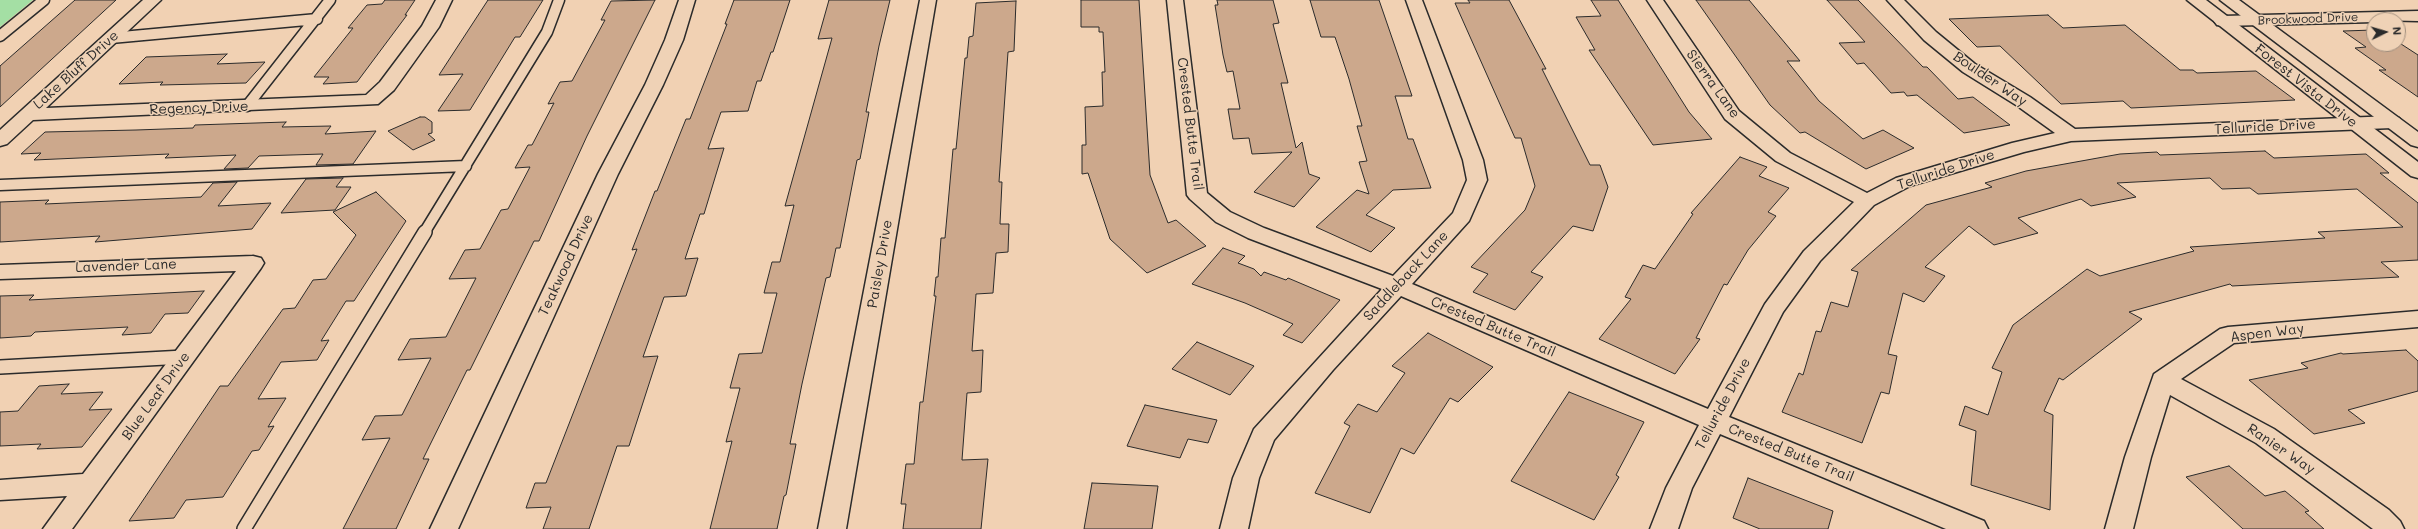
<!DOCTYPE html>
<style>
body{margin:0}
#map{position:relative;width:2418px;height:529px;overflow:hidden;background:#f1d1b3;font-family:Mali,sans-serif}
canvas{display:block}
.north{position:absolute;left:2366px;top:12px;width:40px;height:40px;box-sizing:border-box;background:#efd2b6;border:1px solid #a18f7e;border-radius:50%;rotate:85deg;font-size:11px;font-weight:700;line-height:16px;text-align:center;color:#2b2b2b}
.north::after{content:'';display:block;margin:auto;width:14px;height:18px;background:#2b2b2b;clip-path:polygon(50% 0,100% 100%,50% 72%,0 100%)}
</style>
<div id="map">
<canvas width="2418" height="529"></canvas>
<div class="north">N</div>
</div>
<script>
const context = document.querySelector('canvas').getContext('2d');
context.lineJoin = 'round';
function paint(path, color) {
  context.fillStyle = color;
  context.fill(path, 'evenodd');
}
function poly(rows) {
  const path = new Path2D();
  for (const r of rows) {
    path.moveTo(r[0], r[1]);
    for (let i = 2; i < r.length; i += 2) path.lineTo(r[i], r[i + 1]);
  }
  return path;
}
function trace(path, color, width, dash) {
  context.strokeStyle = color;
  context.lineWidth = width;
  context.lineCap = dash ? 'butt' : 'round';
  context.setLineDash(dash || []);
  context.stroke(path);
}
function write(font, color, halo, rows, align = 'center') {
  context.font = font + ' Mali,sans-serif';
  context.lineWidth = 3;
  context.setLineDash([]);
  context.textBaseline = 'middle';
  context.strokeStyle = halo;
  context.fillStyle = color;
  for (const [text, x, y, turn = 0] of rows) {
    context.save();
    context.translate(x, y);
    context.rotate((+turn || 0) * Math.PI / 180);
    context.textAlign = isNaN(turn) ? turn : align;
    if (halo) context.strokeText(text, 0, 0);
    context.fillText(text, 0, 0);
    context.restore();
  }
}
paint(poly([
 [0,0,33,0,0,27]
]), '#a4dfa4');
const building = poly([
 [75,0,116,0,0,107,0,66,75,0],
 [385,0,415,0,405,15,407,15,357,82,323,84,329,77,314,77,353,28,348,28,367,5,382,4,385,0],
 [488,0,543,0,520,37,515,37,470,110,438,111,463,74,439,75,488,0],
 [655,0,587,136,539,241,534,241,470,370,467,370,423,459,429,459,396,529,343,529,390,438,362,440,375,416,402,415,431,358,398,360,410,339,446,337,476,278,449,279,465,250,480,249,501,210,508,209,530,167,515,168,528,145,532,145,554,103,548,104,560,82,572,81,605,20,601,20,611,1,655,0],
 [734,0,790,0,773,52,771,52,761,81,757,81,748,111,721,112,708,149,724,148,704,214,700,214,685,259,698,258,686,296,664,297,643,357,658,356,629,446,617,446,589,529,543,529,551,507,526,508,535,483,546,483,637,249,632,250,655,191,657,191,686,119,690,119,727,24,725,24,734,0],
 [829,0,890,0,879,46,866,112,869,112,860,159,857,160,840,248,836,248,830,277,826,278,802,384,790,444,796,444,786,495,784,496,777,529,710,529,732,441,726,442,740,388,730,388,739,354,762,353,777,293,764,293,772,262,780,262,794,205,785,206,832,38,818,39,829,0],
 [1081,0,1139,0,1150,175,1168,223,1176,220,1206,246,1147,273,1110,239,1088,173,1082,174,1082,145,1086,145,1085,107,1103,106,1102,72,1105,72,1103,32,1099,32,1099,27,1081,27,1081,0],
 [1217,0,1273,0,1279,23,1273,24,1288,83,1281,83,1296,148,1302,142,1309,174,1320,178,1294,207,1254,192,1292,152,1252,154,1249,138,1233,139,1228,109,1240,109,1233,71,1227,72,1223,55,1215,5,1218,5,1217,0],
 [1310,0,1379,0,1412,96,1395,96,1408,139,1413,139,1431,188,1393,190,1366,215,1395,228,1371,252,1316,227,1357,190,1369,194,1359,162,1367,161,1357,126,1362,126,1349,79,1335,37,1321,37,1310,0],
 [1468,0,1509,0,1546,69,1542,69,1590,165,1600,165,1608,187,1593,231,1573,226,1531,272,1543,277,1515,310,1473,292,1488,274,1471,267,1525,210,1535,186,1521,138,1515,138,1455,3,1470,3,1468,0],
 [1591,0,1618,0,1689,112,1712,139,1653,145,1589,50,1595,50,1576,17,1601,16,1591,0],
 [1696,0,1749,0,1800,61,1787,61,1819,101,1863,139,1883,130,1914,148,1866,169,1805,132,1800,133,1770,105,1696,0],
 [1827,0,1858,0,1923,67,1927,67,1958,99,1973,97,2010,125,1964,133,1917,95,1907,96,1904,92,1891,93,1864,63,1857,64,1839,43,1865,42,1827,0],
 [1016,1,1014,51,1008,52,999,182,1002,182,1000,224,1009,224,1008,252,996,253,993,293,976,294,972,351,983,350,981,392,967,393,962,460,988,459,981,529,903,529,906,504,901,504,906,464,914,464,920,402,923,402,936,296,934,296,936,277,938,277,941,238,945,238,953,149,956,149,965,58,967,58,969,37,973,36,976,3,1016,1],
 [2048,15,2063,28,2125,25,2180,70,2193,70,2197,73,2256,71,2295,100,2131,108,2123,101,2061,104,2000,46,1977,47,1949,19,2048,15],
 [2374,30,2374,44,2398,44,2398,42,2418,55,2418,97,2379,70,2386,70,2355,48,2366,47,2343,31,2374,30],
 [227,54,217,64,265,62,246,83,160,85,163,82,119,84,146,57,227,54],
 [420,117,425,117,432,122,432,133,428,134,435,140,413,150,388,131,420,117],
 [286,122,282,127,331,126,325,134,376,131,353,164,316,165,323,154,259,156,248,168,224,169,236,155,165,158,169,154,34,160,41,153,21,154,45,132,136,130,193,128,195,125,286,122],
 [2265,151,2274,158,2366,154,2389,173,2380,173,2418,203,2418,260,2381,262,2399,277,2232,286,2230,284,2129,312,2142,319,2063,380,2059,378,2044,411,2053,415,2050,510,1971,485,1976,431,1959,425,1965,406,1988,415,2002,372,1992,368,2013,325,2087,269,2100,276,2194,251,2190,247,2325,238,2318,232,2403,227,2357,189,2258,194,2250,188,2222,189,2210,178,2117,183,2136,197,2091,206,2081,199,2018,218,2038,233,1994,245,1969,226,1925,267,1945,276,1924,302,1903,293,1888,354,1897,356,1889,394,1881,392,1862,443,1782,412,1799,373,1803,375,1816,331,1821,332,1831,302,1848,307,1858,272,1851,270,1926,205,1992,187,1985,183,2026,171,2120,154,2157,152,2160,155,2265,151],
 [1740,157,1767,167,1759,176,1789,188,1768,212,1776,216,1748,250,1727,285,1724,284,1696,338,1700,339,1675,374,1599,339,1631,299,1625,297,1643,265,1655,269,1693,214,1691,213,1740,157],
 [343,178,336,187,351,187,335,210,281,213,306,179,343,178],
 [237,182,218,206,271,203,252,229,95,242,100,236,0,242,0,202,49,200,45,204,201,197,213,183,237,182],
 [376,192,406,221,354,301,346,301,321,341,329,340,317,360,281,362,258,399,286,398,268,427,274,426,259,450,252,451,223,497,186,500,174,518,129,521,220,386,228,386,283,309,295,308,313,280,326,279,356,235,333,212,376,192],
 [1223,248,1245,256,1238,263,1254,269,1261,276,1264,272,1286,280,1288,278,1340,300,1302,343,1283,335,1293,324,1245,303,1192,284,1223,248],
 [204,291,188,313,165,314,151,333,122,335,128,327,35,332,31,336,0,338,0,296,34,295,29,300,204,291],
 [1428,333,1493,367,1458,402,1450,398,1414,454,1401,448,1370,513,1315,493,1350,426,1344,423,1358,404,1377,412,1405,373,1392,366,1428,333],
 [1197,342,1254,366,1230,395,1172,369,1197,342],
 [2406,350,2418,361,2418,391,2348,410,2365,423,2314,434,2249,380,2308,368,2301,363,2341,353,2343,354,2406,350],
 [69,384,61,394,103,392,89,410,112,409,82,447,37,449,41,444,0,446,0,412,18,411,39,386,69,384],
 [1569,392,1644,422,1616,475,1619,477,1594,520,1511,481,1569,392],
 [1145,405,1217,420,1208,443,1188,439,1180,458,1127,446,1145,405],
 [2229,466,2265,496,2285,491,2309,511,2305,512,2324,529,2243,529,2186,477,2229,466],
 [1748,478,1833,511,1828,529,1760,529,1733,518,1748,478],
 [1092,483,1158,486,1152,529,1084,529,1092,483]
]);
paint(building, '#cca88c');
trace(building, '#2b2b2b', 1);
const laneFar1 = poly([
 [0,36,44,0],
 [111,38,317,19],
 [247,106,330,0],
 [0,185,466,166],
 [424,233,547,32,559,0]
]);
const lane = poly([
 [0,367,184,357],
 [244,529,425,232]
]);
const street = poly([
 [143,0,161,0,46,108,366,95,380,82,422,26,436,0,452,0,439,27,394,90,378,104,33,120,7,144,0,146,0,130,143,0],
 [679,0,695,0,683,40,663,85,618,174,458,529,430,529,598,174,645,85,665,40,679,0],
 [920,0,936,0,846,529,818,529,920,0],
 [1167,0,1183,0,1207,193,1230,212,1264,228,1393,276,1453,213,1467,180,1463,160,1406,0,1422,0,1483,160,1487,180,1469,221,1412,284,1708,409,1765,304,1804,251,1854,202,1776,161,1725,119,1647,0,1663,0,1739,111,1790,153,1867,193,1896,178,2012,143,2055,133,2016,105,1963,72,1924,40,1887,0,1904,0,1936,32,1975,64,2030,97,2075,129,2392,116,2399,118,2402,122,2399,126,2392,128,2071,141,2024,152,1910,186,1874,205,1820,261,1783,312,1729,417,1984,521,1988,529,1946,529,1720,434,1692,488,1678,529,1650,529,1666,488,1699,425,1401,296,1333,370,1274,440,1259,478,1248,529,1220,529,1233,478,1254,429,1382,289,1248,238,1216,222,1190,199,1187,195,1167,0],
 [2418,11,2418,21,2374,20,2374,22,2223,26,2217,25,2214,21,2217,17,2223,16,2418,11],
 [253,256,261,258,264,263,261,268,72,529,43,529,67,496,0,500,0,480,83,474,236,271,0,279,0,265,253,256],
 [2418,311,2418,327,2234,343,2181,379,2274,429,2389,510,2400,521,2404,529,2373,529,2256,443,2170,395,2151,457,2133,529,2105,529,2125,457,2154,374,2220,329,2228,327,2418,311]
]);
const secondary = poly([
 [2187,0,2206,0,2418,162,2418,178,2411,176,2187,0],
 [2220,0,2239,0,2418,132,2418,147,2411,145,2220,0]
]);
trace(laneFar1, '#2b2b2b', 13);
trace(lane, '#2b2b2b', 16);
trace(street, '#2b2b2b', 3);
trace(secondary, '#2b2b2b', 3);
trace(laneFar1, '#efd2b6', 10);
trace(lane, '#efd2b6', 13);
paint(street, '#efd2b6');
paint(secondary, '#efd2b6');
write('12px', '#2b2b2b', '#efd2b6', [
 ["Brookwood Drive",2308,19,-2]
]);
write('14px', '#2b2b2b', '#efd2b6', [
 ["Lake Bluff Drive",76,70,-42],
 ["Boulder Way",1990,79,34],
 ["Sierra Lane",1713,84,54],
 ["Forest Vista Drive",2306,86,38],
 ["Regency Drive",199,108,-2],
 ["Crested Butte Trail",1190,124,83],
 ["Telluride Drive",2265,127,-3],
 ["Telluride Drive",1946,170,-18],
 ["Paisley Drive",880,264,-80],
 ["Teakwood Drive",566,265,-65],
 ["Lavender Lane",126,266,-2],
 ["Saddleback Lane",1406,276,-47],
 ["Crested Butte Trail",1493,327,23],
 ["Aspen Way",2267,333,-7],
 ["Blue Leaf Drive",156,396,-54],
 ["Telluride Drive",1723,404,-62],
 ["Ranier Way",2281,449,34],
 ["Crested Butte Trail",1791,453,22]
]);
</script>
